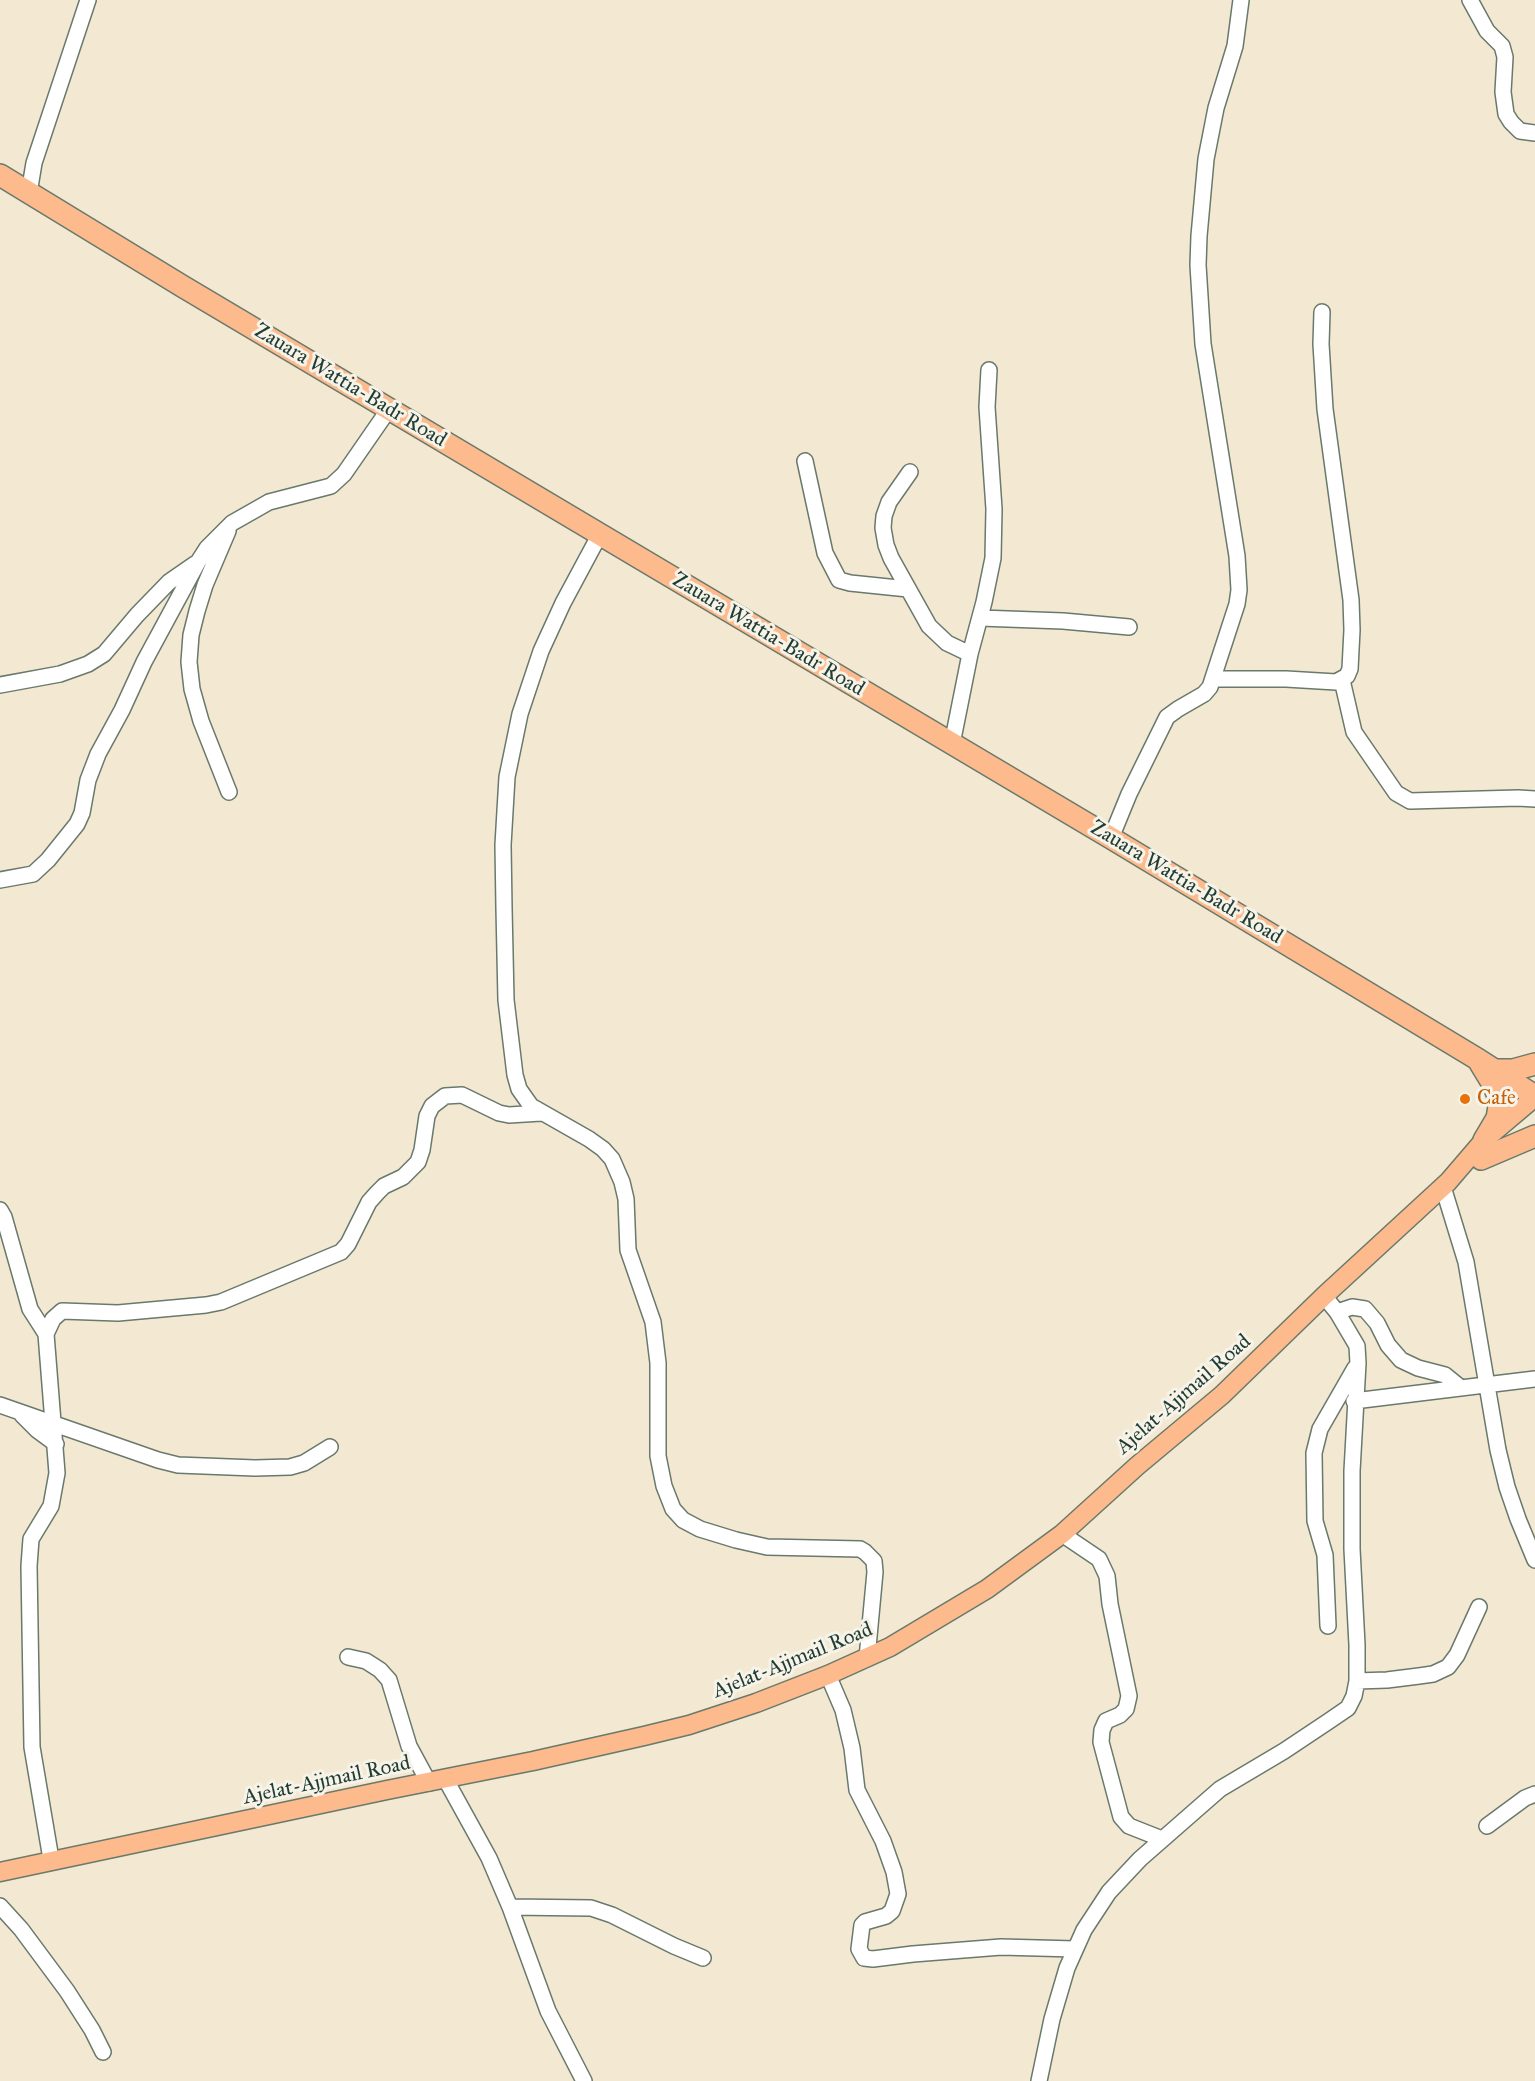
<!DOCTYPE html>
<style>
body{margin:0}
canvas{display:block;background:#f3e8d2}
</style>
<canvas width="1535" height="2081"></canvas>
<script>
const context = document.querySelector('canvas').getContext('2d');
context.lineJoin = 'round';
function poly(rows) {
  const path = new Path2D();
  for (const r of rows) {
    path.moveTo(r[0], r[1]);
    for (let i = 2; i < r.length; i += 2) path.lineTo(r[i], r[i + 1]);
  }
  return path;
}
function trace(path, color, width, dash) {
  context.strokeStyle = color;
  context.lineWidth = width;
  context.lineCap = dash ? 'butt' : 'round';
  context.setLineDash(dash || []);
  context.stroke(path);
}
function write(font, color, halo, rows, align = 'center') {
  context.font = font + ' "IM FELL Great Primer",serif';
  context.lineWidth = 6;
  context.setLineDash([]);
  context.textBaseline = 'middle';
  context.strokeStyle = halo;
  context.fillStyle = color;
  for (const [text, x, y, turn = 0] of rows) {
    context.save();
    context.translate(x, y);
    context.rotate((+turn || 0) * Math.PI / 180);
    context.textAlign = isNaN(turn) ? turn : align;
    if (halo) context.strokeText(text, 0, 0);
    context.fillText(text, 0, 0);
    context.restore();
  }
}
const minor = poly([
 [1470,0,1487,31,1502,46,1505,57,1503,92,1506,114,1511,122,1520,131,1535,133],
 [29,193,34,163,88,0],
 [805,461,825,553,839,580,850,583,908,589],
 [910,472,889,502,884,516,883,528,886,545,891,558,929,626,947,643,970,654],
 [228,531,205,585,197,611,191,635,189,662,192,689,201,721,229,792],
 [600,534,563,603,541,651,520,714,507,777,503,845,504,908,506,1000,515,1075,519,1089,531,1106,589,1139,603,1149,612,1159,622,1182,626,1199,628,1250,653,1322,658,1363,658,1456,664,1486,673,1509,683,1520,700,1529,736,1540,767,1547,860,1549,865,1552,874,1561,875,1572,867,1658],
 [980,618,1063,621,1129,627],
 [1214,679,1286,679,1336,682,1347,676,1350,669,1352,630,1351,600,1325,409,1321,344,1322,312],
 [1342,680,1354,732,1396,793,1410,801,1518,798,1535,799],
 [0,685,60,674,88,664,104,654,137,615,169,582,195,564],
 [952,744,970,654,984,602,993,558,994,509,987,407,989,370],
 [1111,838,1129,794,1167,717,1178,709,1204,694,1210,687,1237,604,1239,590,1237,556,1203,344,1198,265,1199,236,1206,159,1216,108,1235,46,1241,0],
 [0,880,33,874,48,860,77,824,82,813,88,780,98,754,122,710,144,662,198,562,207,548,232,523,269,502,331,486,344,474,389,409],
 [1443,1187,1466,1262,1498,1450,1507,1487,1518,1519,1535,1560],
 [0,1210,4,1217,30,1309,46,1334],
 [1337,1312,1352,1307,1365,1309,1377,1323,1388,1345,1401,1360,1418,1368,1445,1375,1461,1388],
 [1354,1401,1535,1379],
 [0,1405,158,1460,178,1465,255,1468,290,1467,304,1463,330,1447],
 [22,1415,37,1430,56,1444],
 [1062,1534,1099,1559,1107,1576,1110,1604,1129,1696,1126,1709,1120,1715,1106,1721,1102,1730,1101,1742,1121,1817,1129,1826,1162,1839],
 [1328,1626,1325,1555,1315,1521,1314,1453,1320,1429,1355,1368],
 [348,1657,366,1661,380,1670,389,1680,409,1746,429,1783],
 [828,1675,843,1710,852,1748,857,1790,883,1841,894,1872,898,1894,892,1911,886,1916,865,1922,862,1925,859,1949,864,1958,873,1959,913,1954,1001,1947,1075,1949],
 [1357,1681,1387,1680,1419,1676,1433,1674,1448,1667,1457,1655,1479,1607],
 [446,1780,489,1858,510,1907,548,2011,584,2081],
 [1487,1826,1525,1798,1535,1794],
 [51,1859,32,1747,29,1566,31,1539,51,1506,57,1473,46,1334,53,1319,62,1311,118,1313,206,1305,221,1302,341,1252,348,1244,369,1202,377,1193,384,1186,403,1177,418,1162,422,1150,427,1116,432,1106,445,1096,462,1095,499,1113,509,1115,541,1113],
 [0,1906,21,1929,67,1991,92,2030,103,2052],
 [510,1907,591,1908,612,1915,674,1946,703,1958],
 [1039,2081,1052,2019,1067,1968,1084,1930,1109,1892,1140,1859,1220,1789,1284,1751,1329,1721,1348,1708,1354,1696,1357,1681,1357,1645,1352,1549,1352,1471,1358,1363,1357,1346,1337,1312,1324,1296]
]);
const major = poly([
 [0,1872,387,1790,533,1761,644,1736,689,1725,756,1703,828,1675,890,1647,987,1589,1062,1534,1137,1466,1222,1395,1324,1296,1448,1182,1484,1140,1535,1097]
]);
const highway = poly([
 [0,175,182,286,1111,838,1479,1060,1535,1096],
 [1480,1063,1494,1086,1500,1101,1497,1118,1484,1140],
 [1494,1070,1513,1070,1535,1064],
 [1481,1159,1535,1136]
]);
trace(minor, '#69796b', 18);
trace(major, '#69796b', 21);
trace(highway, '#69796b', 24);
trace(minor, '#fff', 15);
trace(major, '#fcba8d', 18);
trace(highway, '#fcba8d', 21);
for (const [x, y, r, color] of [
 [1465,1099,6,"#e8710a"]
]) {
  const dot = new Path2D();
  dot.arc(x, y, r, 0, 2 * Math.PI);
  context.fillStyle = color;
  context.fill(dot);
  trace(dot, '#f7f3e8', 2);
}
write('21px', '#1f3d34', '#f7f3e8', [
 ["Zauara Wattia-Badr Road",350,386,31],
 ["Zauara Wattia-Badr Road",768,635,31],
 ["Zauara Wattia-Badr Road",1186,883,31],
 ["Ajelat-Ajjmail Road",1184,1395,-41],
 ["Ajelat-Ajjmail Road",793,1661,-22],
 ["Ajelat-Ajjmail Road",327,1781,-12]
]);
write('21px', '#c56008', '#f7f3e8', [
 ["Cafe",1477,1099]
], 'left');
</script>
